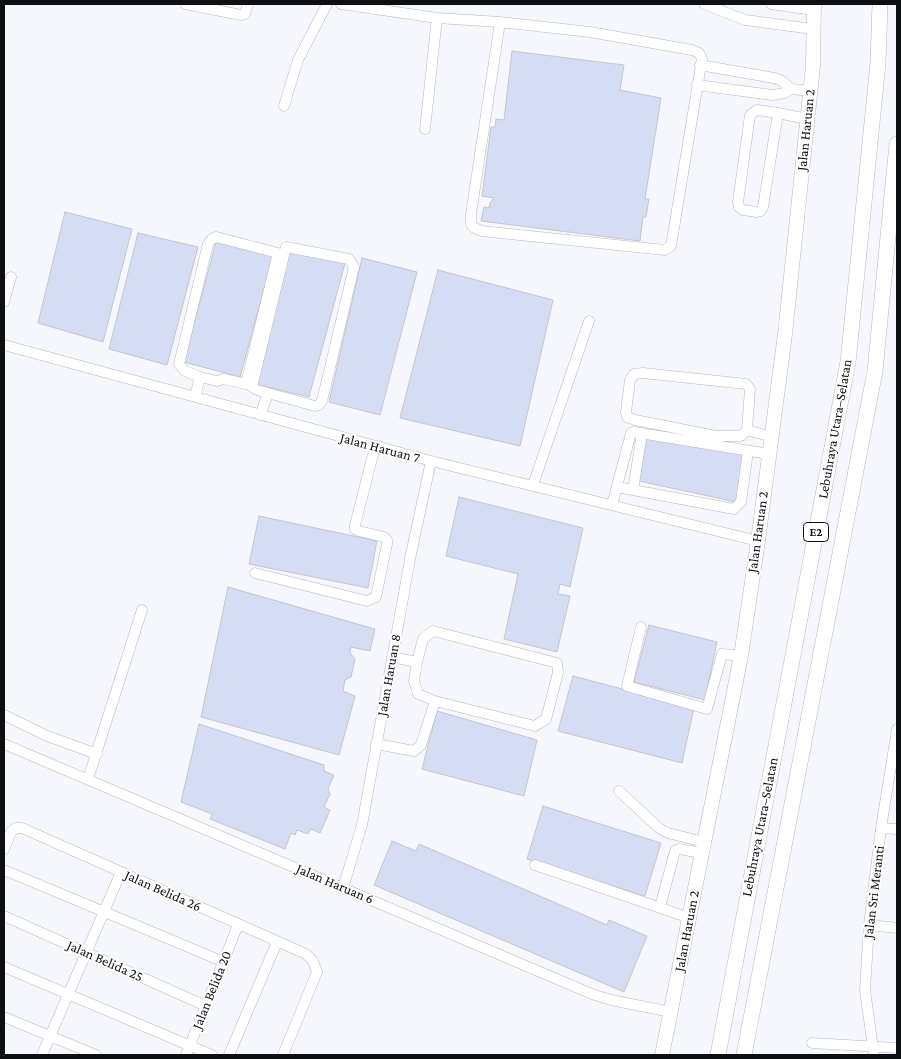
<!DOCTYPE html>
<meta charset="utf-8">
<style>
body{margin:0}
#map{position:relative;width:901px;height:1059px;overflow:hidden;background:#f5f7fd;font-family:"Crimson Pro",serif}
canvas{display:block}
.frame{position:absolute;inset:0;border:5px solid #0e0f12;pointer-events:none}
</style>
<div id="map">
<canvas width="901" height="1059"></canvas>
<div class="frame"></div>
</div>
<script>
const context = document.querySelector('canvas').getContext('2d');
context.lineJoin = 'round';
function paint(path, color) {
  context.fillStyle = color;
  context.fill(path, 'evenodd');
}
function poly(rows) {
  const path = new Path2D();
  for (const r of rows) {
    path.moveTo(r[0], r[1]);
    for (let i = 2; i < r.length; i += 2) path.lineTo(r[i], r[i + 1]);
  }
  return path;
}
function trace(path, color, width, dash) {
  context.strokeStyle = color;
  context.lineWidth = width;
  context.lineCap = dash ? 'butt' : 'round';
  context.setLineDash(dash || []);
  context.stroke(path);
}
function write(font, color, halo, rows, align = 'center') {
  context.font = font + ' "Crimson Pro",serif';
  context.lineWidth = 4;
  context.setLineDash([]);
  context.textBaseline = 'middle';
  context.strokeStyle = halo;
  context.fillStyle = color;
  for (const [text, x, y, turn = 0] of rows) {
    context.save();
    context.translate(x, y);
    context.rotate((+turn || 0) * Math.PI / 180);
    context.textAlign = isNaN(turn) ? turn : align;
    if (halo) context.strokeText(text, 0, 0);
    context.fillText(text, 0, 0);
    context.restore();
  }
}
const building = poly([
 [512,51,624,65,620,90,661,98,645,199,649,199,646,217,643,217,640,241,481,221,484,207,489,208,490,203,494,198,482,196,491,127,495,127,496,119,504,120,512,51],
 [65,212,132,229,103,342,38,323,65,212],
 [138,233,198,247,167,365,109,349,138,233],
 [216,242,273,256,240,377,184,362,216,242],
 [289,250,345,263,309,397,255,384,289,250],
 [362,258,417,272,380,415,329,402,362,258],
 [438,270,553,300,520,446,400,418,438,270],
 [647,435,745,454,736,502,639,481,647,435],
 [459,497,583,528,570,587,560,584,558,594,570,596,557,652,504,639,518,574,446,556,459,497],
 [259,516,377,541,368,588,249,564,259,516],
 [228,587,375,629,370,651,351,647,350,653,355,659,351,677,345,680,343,691,355,696,339,755,201,717,228,587],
 [649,625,717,642,705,700,634,682,649,625],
 [573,676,694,708,682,763,558,731,573,676],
 [437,711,537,740,524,796,422,769,437,711],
 [199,724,324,765,324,771,334,775,328,789,330,794,324,807,330,810,320,833,311,829,308,834,297,830,295,835,291,833,285,849,210,819,212,814,181,802,199,724],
 [543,806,661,843,645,896,527,859,543,806],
 [392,841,416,851,419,844,607,925,609,920,647,936,624,992,374,885,392,841]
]);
paint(building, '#d5ddf5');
trace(building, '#c2c5ce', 1);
const minor = poly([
 [185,4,241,15,245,14,248,4],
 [341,4,437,18,425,129],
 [704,4,745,20,813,29],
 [771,4,814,10],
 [437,18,500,22],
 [500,22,590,32,692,50,699,53,702,59,671,246,665,250,481,231,473,227,471,224,471,214,500,22],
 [700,65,774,78,782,81,791,89,810,91],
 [697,85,772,95,785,93,791,89],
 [284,106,298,60,327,4],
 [778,113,757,110,750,115,738,202,739,207,743,210,757,212,761,211,763,207,778,113,807,119],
 [216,237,278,253,246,384,224,379,217,381,200,377,185,371,179,364,208,244,212,239,216,237],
 [286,247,349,259,354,267,322,401,319,405,315,406,257,390,252,387,286,247],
 [4,302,11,277],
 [4,345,431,461,758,541],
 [643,373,746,384,750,389,747,430,741,436,716,436,635,420,627,417,626,412,630,380,634,374,643,373],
 [195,397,200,377],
 [260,415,268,394],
 [747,430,772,437],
 [533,485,589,321],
 [617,487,734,509,741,502,748,451],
 [633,490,642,433],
 [612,505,631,433,634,432,769,454],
 [255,573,367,601,376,597,387,544,387,540,384,537,359,531,355,529,355,525,375,447],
 [641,627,627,686,707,709,722,654,741,656],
 [417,662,414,681,418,694,435,701],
 [4,715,47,736,97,754],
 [4,744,592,994,611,1000,671,1012],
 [376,744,414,751,421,745,435,701,535,726,546,719,558,673,557,663,433,631,423,639,417,662,392,657],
 [88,779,142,610],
 [619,791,659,828,668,833,704,842],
 [881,828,897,829],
 [4,849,11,832,16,828,22,828,306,954,313,961,317,972,283,1055],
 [535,865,690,918],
 [4,870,224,962],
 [343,888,362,825,411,554,431,461],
 [660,907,675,851,679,849,702,853],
 [4,916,206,1006],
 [869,925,897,928],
 [4,967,212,1055],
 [4,1017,96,1055],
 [812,1043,897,1048],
 [42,1055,121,872],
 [186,1055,238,925],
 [229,1055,277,942],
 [874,1055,865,990,869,925,881,828,897,729]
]);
const major = poly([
 [662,1055,741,656,758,541,785,334,813,66,814,4]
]);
const highway = poly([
 [718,1055,848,362,878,63,880,4],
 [744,1055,875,371,897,144]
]);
trace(minor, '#b5b8c1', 11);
trace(major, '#b5b8c1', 15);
trace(highway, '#b5b8c1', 16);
trace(minor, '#fff', 10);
trace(major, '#fff', 14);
trace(highway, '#fff', 15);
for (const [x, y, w] of [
 [816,532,25]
]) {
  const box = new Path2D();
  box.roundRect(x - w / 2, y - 9.5, w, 19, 4);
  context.fillStyle = '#fff';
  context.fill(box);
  trace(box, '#0e0f12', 1);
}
write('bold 12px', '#0e0f12', null, [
 ["E2",816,532]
]);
write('14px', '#0e0f12', '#fff', [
 ["Jalan Haruan 2",806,130,-84],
 ["Lebuhraya Utara–Selatan",835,429,-80],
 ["Jalan Haruan 7",380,448,15],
 ["Jalan Haruan 2",758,532,-82],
 ["Jalan Haruan 8",389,675,-80],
 ["Lebuhraya Utara–Selatan",760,827,-79],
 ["Jalan Haruan 6",335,884,23],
 ["Jalan Belida 26",163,891,24],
 ["Jalan Sri Meranti",874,892,-83],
 ["Jalan Haruan 2",687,931,-79],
 ["Jalan Belida 25",105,961,24],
 ["Jalan Belida 20",212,990,-68]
]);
</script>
